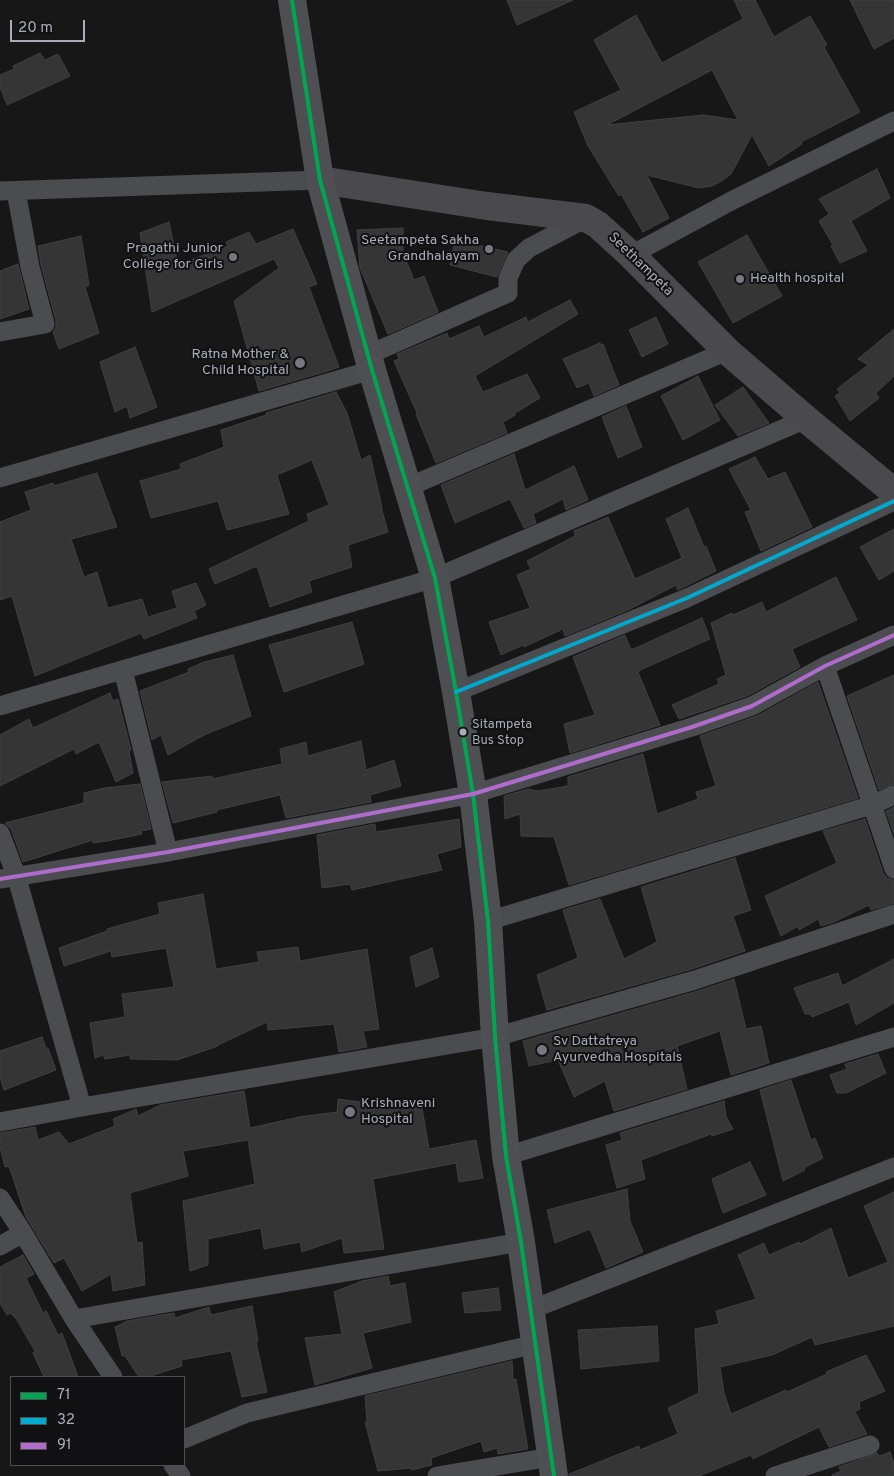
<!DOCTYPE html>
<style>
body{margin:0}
#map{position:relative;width:894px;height:1476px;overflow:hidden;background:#171717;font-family:Overpass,sans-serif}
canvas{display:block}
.legend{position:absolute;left:10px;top:1376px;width:175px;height:90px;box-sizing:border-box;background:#111113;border:1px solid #4d4f55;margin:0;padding:6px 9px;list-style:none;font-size:15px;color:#a8adb8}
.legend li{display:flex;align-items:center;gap:10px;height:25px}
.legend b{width:25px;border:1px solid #4d4f55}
.scale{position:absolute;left:10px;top:20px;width:75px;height:22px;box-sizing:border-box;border:2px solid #a8adb8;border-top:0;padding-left:6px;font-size:15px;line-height:18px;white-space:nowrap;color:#a8adb8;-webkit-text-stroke:4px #111113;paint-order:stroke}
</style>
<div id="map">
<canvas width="894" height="1476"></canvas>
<ul class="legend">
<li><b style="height:6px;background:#00a651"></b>71</li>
<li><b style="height:6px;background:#00a9ce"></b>32</li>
<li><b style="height:6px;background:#b06ccc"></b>91</li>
</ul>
<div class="scale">20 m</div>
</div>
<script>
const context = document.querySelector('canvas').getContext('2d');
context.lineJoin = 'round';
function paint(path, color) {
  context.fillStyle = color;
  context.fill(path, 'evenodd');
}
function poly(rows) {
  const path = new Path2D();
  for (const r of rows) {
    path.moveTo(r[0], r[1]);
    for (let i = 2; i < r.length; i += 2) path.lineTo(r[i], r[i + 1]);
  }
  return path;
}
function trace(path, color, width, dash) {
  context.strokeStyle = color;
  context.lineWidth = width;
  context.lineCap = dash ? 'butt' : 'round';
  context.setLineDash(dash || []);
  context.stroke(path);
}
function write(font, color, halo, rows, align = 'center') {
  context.font = font + ' Overpass,sans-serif';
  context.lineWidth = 4;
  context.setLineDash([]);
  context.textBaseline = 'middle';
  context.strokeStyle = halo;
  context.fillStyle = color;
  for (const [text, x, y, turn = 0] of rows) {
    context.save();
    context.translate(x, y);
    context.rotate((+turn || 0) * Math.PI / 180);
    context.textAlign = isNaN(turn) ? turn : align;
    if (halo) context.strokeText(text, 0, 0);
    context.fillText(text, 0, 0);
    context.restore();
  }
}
const building = poly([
 [507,0,573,0,517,25,507,0],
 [734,0,755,0,774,37,810,16,827,45,824,47,860,112,801,142,802,144,769,166,752,135,731,174,722,181,712,186,699,188,647,175,669,218,643,232,621,194,619,196,588,146,574,112,621,90,594,40,636,15,662,63,743,19,734,0],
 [712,70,738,120,703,115,607,125,712,70],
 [850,0,894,0,894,38,874,49,850,0],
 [40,53,45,60,58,54,70,76,7,105,0,87,0,75,14,69,13,66,40,53],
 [877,169,890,198,851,221,867,251,840,263,831,246,833,245,819,221,829,214,819,199,877,169],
 [169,222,178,265,228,246,226,242,249,232,256,244,293,229,317,284,309,287,339,367,331,370,259,391,234,301,279,268,274,259,152,312,140,233,169,222],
 [403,228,403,253,414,280,424,276,438,312,388,334,360,268,357,230,403,228],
 [747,235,782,296,733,323,698,262,747,235],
 [81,236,89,285,85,287,99,333,59,349,53,332,56,327,56,321,41,265,38,246,81,236],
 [455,240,508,252,497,277,450,265,455,240],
 [18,264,29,309,0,319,0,271,18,264],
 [570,300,578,314,475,376,483,392,527,374,540,398,515,413,515,415,503,422,507,433,436,463,416,414,417,413,394,361,399,359,397,354,447,333,449,339,479,326,484,337,526,317,528,322,570,300],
 [656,317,668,344,642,357,629,330,656,317],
 [894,329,894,376,876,393,879,398,850,421,835,396,840,393,837,389,868,365,858,359,894,329],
 [600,343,601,345,603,344,619,385,594,396,589,383,577,388,563,359,600,343],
 [135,347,157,407,130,418,127,406,115,412,100,362,135,347],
 [698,376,720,420,683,440,661,396,698,376],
 [743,387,769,423,738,436,715,405,743,387],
 [336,392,347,413,361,460,370,455,382,507,381,507,388,532,348,545,352,567,309,581,312,592,270,607,257,566,215,584,209,569,309,521,307,514,329,505,312,460,277,475,289,514,227,530,218,501,151,518,140,481,181,469,180,464,224,447,221,430,266,415,266,413,336,392],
 [626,406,642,447,618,458,602,417,626,406],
 [514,454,525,490,574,466,588,500,566,510,563,499,533,514,536,523,524,528,510,499,455,523,441,485,514,454],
 [755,457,768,479,785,472,812,527,761,551,745,512,751,510,729,469,755,457],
 [97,473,117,527,71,539,84,577,97,572,108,608,142,599,148,617,177,608,172,591,196,583,206,605,194,611,197,618,144,639,141,633,35,676,12,596,0,600,0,522,31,510,25,492,53,483,54,486,97,473],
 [688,508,704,547,706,546,716,571,678,590,676,585,628,610,565,636,563,629,524,647,523,645,501,655,489,622,530,608,517,575,531,569,527,561,575,536,574,531,608,517,635,579,682,558,666,519,688,508],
 [894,529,894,571,879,580,860,547,894,529],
 [836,577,857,620,792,649,800,667,747,696,679,719,672,705,719,684,717,679,726,675,711,623,732,613,733,615,762,602,766,612,836,577],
 [702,618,710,639,640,670,640,671,638,672,660,725,570,753,564,724,595,715,573,657,625,635,631,650,702,618],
 [352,622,364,664,284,692,269,645,352,622],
 [233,655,251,716,204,735,168,755,161,735,152,740,140,691,189,672,188,669,204,662,233,655],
 [894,675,894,784,879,790,847,696,894,675],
 [818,682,858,798,569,885,554,837,521,836,520,814,505,819,504,796,528,789,538,791,568,786,568,777,643,754,657,814,698,799,696,792,716,786,700,736,757,716,818,682],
 [110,693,113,701,118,699,131,750,129,751,133,773,116,782,99,742,76,754,74,749,0,786,0,735,29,719,33,728,110,693],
 [361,741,366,770,394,760,401,786,370,795,371,802,286,818,280,795,217,810,217,812,173,823,162,782,212,776,212,779,282,764,280,749,306,742,308,756,361,741],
 [140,784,151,829,141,831,142,834,107,841,93,843,93,840,23,862,11,829,5,823,84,803,84,793,104,788,140,784],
 [894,807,894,834,886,811,894,807],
 [459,819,461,847,437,854,442,870,352,890,350,884,322,888,317,835,375,824,376,832,459,819],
 [865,819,883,873,887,878,894,880,894,903,871,910,869,905,834,922,821,926,818,919,799,930,798,926,781,936,765,896,837,863,823,831,865,819],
 [735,858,751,910,733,916,745,951,692,969,547,1010,537,975,578,958,563,910,600,899,624,959,657,942,641,887,735,858],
 [203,894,216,969,259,962,257,952,298,947,300,961,367,949,379,1029,363,1031,367,1047,339,1052,334,1024,268,1030,267,1022,218,1045,218,1046,177,1060,130,1059,130,1055,105,1059,103,1055,95,1058,90,1023,125,1017,122,994,174,987,166,948,112,957,111,951,64,966,59,948,107,931,107,929,160,914,158,903,203,894],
 [432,948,439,977,416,987,410,957,432,948],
 [894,959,894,1003,856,1025,849,1002,812,1017,810,1014,805,1014,794,988,838,973,842,986,894,959],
 [734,979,746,1029,761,1026,769,1063,731,1075,720,1031,677,1046,687,1089,614,1111,605,1081,574,1097,558,1060,529,1066,523,1041,698,991,734,979],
 [42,1037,46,1048,48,1048,56,1070,4,1090,0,1077,0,1051,42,1037],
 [878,1054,886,1073,846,1093,837,1093,830,1075,847,1069,845,1064,878,1054],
 [791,1080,811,1140,815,1138,823,1158,804,1168,805,1170,783,1181,760,1090,791,1080],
 [244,1091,250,1128,299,1117,337,1112,338,1099,367,1103,366,1110,421,1102,429,1149,476,1140,483,1178,459,1182,456,1163,373,1179,384,1249,344,1253,342,1238,302,1252,300,1242,264,1249,261,1228,208,1239,208,1265,190,1271,183,1201,255,1184,248,1140,183,1151,188,1176,130,1193,137,1243,142,1242,145,1285,113,1291,111,1274,82,1291,64,1258,54,1263,26,1217,9,1166,5,1167,0,1147,0,1133,35,1127,38,1140,59,1132,69,1144,115,1126,113,1119,136,1109,138,1116,160,1105,244,1091],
 [724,1101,726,1117,733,1129,712,1136,711,1134,641,1160,645,1179,617,1188,606,1145,622,1140,620,1133,724,1101],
 [750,1162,766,1195,723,1213,712,1179,750,1162],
 [627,1189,630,1221,643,1252,606,1268,590,1229,555,1243,547,1210,627,1189],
 [894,1192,894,1326,815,1345,812,1337,772,1355,720,1367,724,1393,731,1414,786,1390,787,1392,827,1374,826,1372,866,1355,885,1391,859,1402,860,1409,855,1412,867,1434,829,1447,819,1427,753,1459,751,1455,699,1476,569,1476,569,1474,639,1446,640,1450,678,1434,668,1408,699,1393,695,1329,719,1324,716,1311,756,1299,738,1255,764,1243,769,1255,799,1242,800,1244,831,1228,848,1278,888,1262,864,1206,894,1192],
 [23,1255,34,1274,26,1278,43,1313,46,1311,58,1335,62,1333,78,1377,44,1377,33,1353,35,1351,15,1317,14,1317,11,1313,7,1315,0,1303,0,1267,23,1255],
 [388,1276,390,1286,405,1283,411,1322,363,1333,372,1368,315,1385,305,1338,342,1334,334,1292,362,1281,388,1276],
 [498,1288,501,1310,465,1313,462,1293,498,1288],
 [252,1306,258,1341,256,1342,267,1392,242,1397,231,1351,181,1360,182,1366,147,1377,139,1377,125,1356,122,1356,115,1327,127,1321,174,1313,175,1318,209,1307,211,1315,252,1306],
 [657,1326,659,1361,581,1369,578,1330,657,1326],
 [512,1361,513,1380,516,1379,528,1449,498,1454,497,1448,484,1452,481,1441,431,1458,432,1465,412,1470,411,1468,378,1471,365,1422,367,1422,365,1396,512,1361],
 [890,1452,894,1463,894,1476,832,1476,832,1475,841,1471,839,1467,877,1453,879,1456,890,1452]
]);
paint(building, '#353536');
trace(building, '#3f4043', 1);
trace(poly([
 [0,191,320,180],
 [631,255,733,200,894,121],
 [0,332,45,324,30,267,16,191],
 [368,355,508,293,508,278,516,260,529,248,586,218],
 [0,478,372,370],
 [408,487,727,351],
 [825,666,894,869],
 [123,670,168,852],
 [456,692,687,598,894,501],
 [0,706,435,578,806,419],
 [0,833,16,875,82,1107],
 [0,879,168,852,473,794,692,727,752,706,825,666,894,635],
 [488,921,872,805,894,795],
 [0,1122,82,1107,495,1037,695,980,894,914],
 [506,1156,894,1037],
 [0,1198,23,1233,74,1319,113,1377],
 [0,1246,23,1233],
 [530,1310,894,1167],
 [74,1319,521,1242],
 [184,1439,247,1413,535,1344],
 [173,1465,181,1476],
 [437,1476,551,1457],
 [775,1476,870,1445]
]), '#4b4c50', 19);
trace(poly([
 [320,180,487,206,586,218,598,225,631,255,727,351,806,419,894,492]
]), '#4a4a4e', 28);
trace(poly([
 [292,0,320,180,372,370,435,578,456,692,473,794,488,921,495,1037,506,1156,521,1242,554,1476]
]), '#4d4f52', 28);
trace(poly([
 [292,0,320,180,372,370,435,578,456,692,473,794,488,921,495,1037,506,1156,521,1242,554,1476]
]), '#00a651', 4);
trace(poly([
 [456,692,687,598,894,501]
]), '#00a9ce', 4);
trace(poly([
 [0,879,168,852,473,794,692,727,752,706,825,666,894,635]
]), '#b06ccc', 4);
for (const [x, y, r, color] of [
 [489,249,5,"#757880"],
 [233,257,5,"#757880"],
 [740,279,5,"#757880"],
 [300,363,6,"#757880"],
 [463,732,4.5,"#a8adb8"],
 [542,1050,6,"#757880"],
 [350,1112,6,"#757880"]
]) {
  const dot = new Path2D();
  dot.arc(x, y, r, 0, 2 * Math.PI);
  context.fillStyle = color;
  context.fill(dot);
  trace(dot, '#111113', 2);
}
write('13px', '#a8adb8', '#111113', [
 ["Sitampeta",472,725],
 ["Bus Stop",472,741]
], 'left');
write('14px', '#a8adb8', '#111113', [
 ["Seetampeta Sakha",479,241],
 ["Grandhalayam",479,257],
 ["Pragathi Junior",223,249],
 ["College for Girls",223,265],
 ["Health hospital",750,279,"left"],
 ["Ratna Mother &",289,355],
 ["Child Hospital",289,371],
 ["Sv Dattatreya",553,1042,"left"],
 ["Ayurvedha Hospitals",553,1058,"left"],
 ["Krishnaveni",361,1104,"left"],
 ["Hospital",361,1120,"left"]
], 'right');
write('14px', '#a8adb8', '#111113', [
 ["Seethampeta",640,265,44]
]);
</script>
